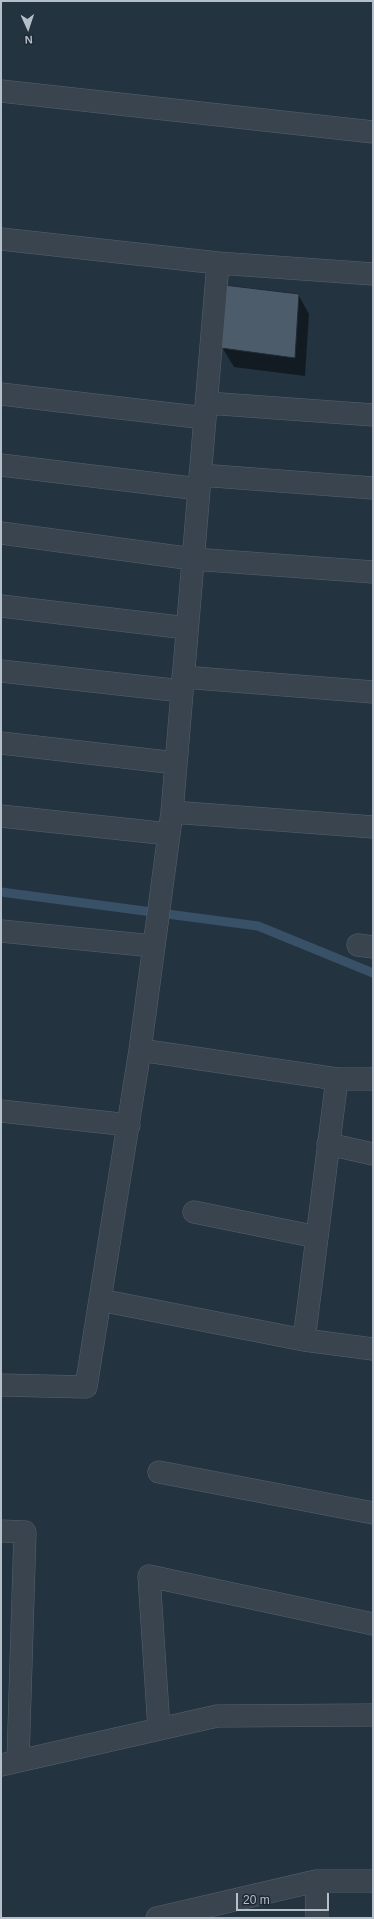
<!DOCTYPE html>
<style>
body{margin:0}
#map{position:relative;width:374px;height:1919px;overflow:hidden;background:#243340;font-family:Helvetica,sans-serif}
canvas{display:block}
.frame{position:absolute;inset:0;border:2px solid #b5bfca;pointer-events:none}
.north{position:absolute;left:8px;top:8px;width:40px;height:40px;-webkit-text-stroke:3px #1e2935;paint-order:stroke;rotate:177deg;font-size:11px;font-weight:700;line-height:16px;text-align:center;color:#b5bfca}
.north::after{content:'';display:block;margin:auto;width:14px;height:18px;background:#b5bfca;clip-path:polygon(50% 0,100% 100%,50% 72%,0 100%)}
.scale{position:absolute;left:236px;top:1893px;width:93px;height:18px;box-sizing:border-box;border:2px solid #b5bfca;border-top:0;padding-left:5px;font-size:12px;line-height:14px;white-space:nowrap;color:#b5bfca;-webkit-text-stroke:3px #1e2935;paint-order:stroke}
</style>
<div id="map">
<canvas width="374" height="1919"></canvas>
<div class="frame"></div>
<div class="north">N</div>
<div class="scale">20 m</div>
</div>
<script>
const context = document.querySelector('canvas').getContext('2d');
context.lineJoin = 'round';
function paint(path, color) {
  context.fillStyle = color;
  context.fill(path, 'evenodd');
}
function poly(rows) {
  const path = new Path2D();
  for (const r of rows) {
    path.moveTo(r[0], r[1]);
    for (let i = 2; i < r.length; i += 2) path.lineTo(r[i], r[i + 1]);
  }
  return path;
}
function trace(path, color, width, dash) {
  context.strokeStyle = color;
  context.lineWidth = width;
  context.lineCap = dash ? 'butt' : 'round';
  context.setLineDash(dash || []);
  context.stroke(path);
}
paint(poly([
 [298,294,309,314,305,376,234,367,222,347]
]), '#0007');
trace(poly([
 [1,892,258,926,373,973]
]), '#385167', 9);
const building = poly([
 [224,285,299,294,295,358,221,348,224,285]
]);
paint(building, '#4d5c6b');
trace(building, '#202b37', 1);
const street = poly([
 [1,91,373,132],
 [1,239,218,263,373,274],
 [1,394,205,418],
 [207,403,373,415],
 [1,465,199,489],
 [200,475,373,488],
 [1,533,193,559,373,572],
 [1,606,187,628],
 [1,671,182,691],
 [183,677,373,692],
 [1,743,176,763],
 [172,812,373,827],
 [1,816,169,834],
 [1,931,153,946],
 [358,945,373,947],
 [140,1050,337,1079,373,1079],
 [1,1111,129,1125],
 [328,1144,373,1154],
 [194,1212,317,1237],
 [100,1300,304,1340,373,1349],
 [304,1340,337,1079],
 [1,1385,86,1387,140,1050,172,812,218,263],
 [159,1472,373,1513],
 [1,1531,25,1532,18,1761],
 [159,1729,149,1576,373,1624],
 [1,1765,217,1716,373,1715],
 [316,1881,317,1918],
 [157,1918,316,1881,373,1881]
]);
trace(street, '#57626d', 23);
trace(street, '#39444f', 22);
</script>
